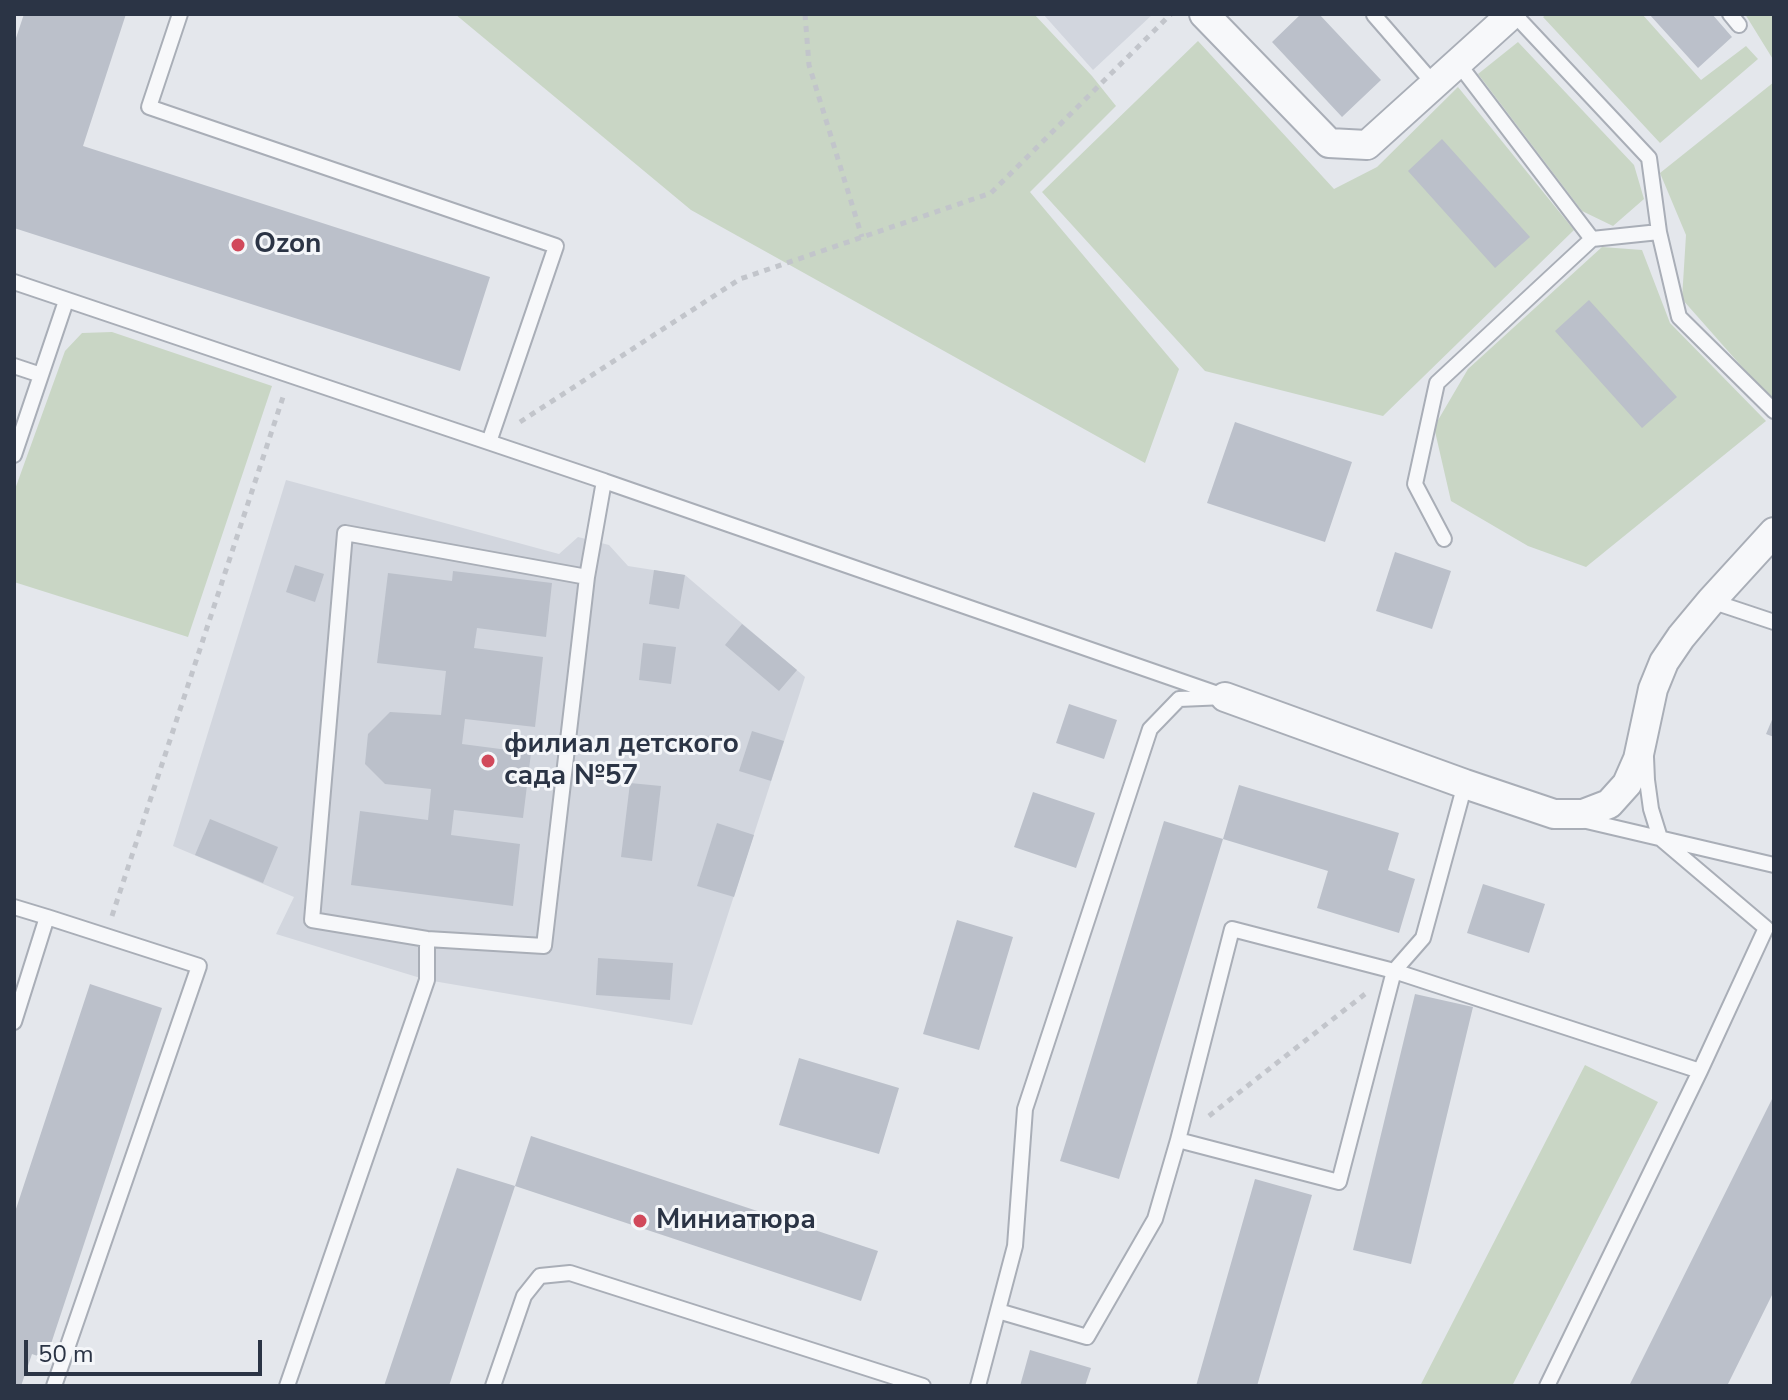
<!DOCTYPE html>
<meta charset="utf-8">
<style>
body{margin:0}
#map{position:relative;width:1788px;height:1400px;overflow:hidden;background:#e4e7ec;font-family:"Nunito Sans",sans-serif}
canvas{display:block}
.frame{position:absolute;inset:0;border:16px solid #2b3445;pointer-events:none}
.scale{position:absolute;left:24px;top:1340px;width:238px;height:36px;box-sizing:border-box;border:4px solid #2b3445;border-top:0;padding-left:10px;font-size:24px;line-height:28px;white-space:nowrap;color:#2b3445;-webkit-text-stroke:6px #f4f6f9;paint-order:stroke}
</style>
<div id="map">
<canvas width="1788" height="1400"></canvas>
<div class="frame"></div>
<div class="scale">50 m</div>
</div>
<script>
const context = document.querySelector('canvas').getContext('2d');
context.lineJoin = 'round';
function paint(path, color) {
  context.fillStyle = color;
  context.fill(path, 'evenodd');
}
function poly(rows) {
  const path = new Path2D();
  for (const r of rows) {
    path.moveTo(r[0], r[1]);
    for (let i = 2; i < r.length; i += 2) path.lineTo(r[i], r[i + 1]);
  }
  return path;
}
function trace(path, color, width, dash) {
  context.strokeStyle = color;
  context.lineWidth = width;
  context.lineCap = dash ? 'butt' : 'round';
  context.setLineDash(dash || []);
  context.stroke(path);
}
function write(font, color, halo, rows, align = 'center') {
  context.font = font + ' "Nunito Sans",sans-serif';
  context.lineWidth = 6;
  context.setLineDash([]);
  context.textBaseline = 'middle';
  context.strokeStyle = halo;
  context.fillStyle = color;
  for (const [text, x, y, turn = 0] of rows) {
    context.save();
    context.translate(x, y);
    context.rotate((+turn || 0) * Math.PI / 180);
    context.textAlign = isNaN(turn) ? turn : align;
    if (halo) context.strokeText(text, 0, 0);
    context.fillText(text, 0, 0);
    context.restore();
  }
}
paint(poly([
 [1043,14,1153,14,1093,70],
 [286,480,559,554,578,537,609,545,628,566,685,575,805,677,692,1025,427,980,276,934,294,897,173,846]
]), '#d2d6de');
paint(poly([
 [455,14,1034,14,1092,76,1116,106,1030,192,1179,369,1145,463,691,210],
 [1547,14,1642,14,1701,80,1746,46,1758,59,1660,143,1543,17],
 [1745,14,1774,14,1774,61],
 [1198,41,1334,189,1377,167,1458,87,1574,230,1383,416,1205,371,1042,192],
 [1518,42,1634,165,1644,199,1613,226,1582,211,1478,74],
 [1774,82,1774,403,1682,299,1686,235,1660,173],
 [1602,247,1642,250,1670,323,1766,421,1586,567,1528,546,1451,501,1434,427,1468,369],
 [112,332,272,386,188,637,14,582,14,492,65,351,82,333],
 [1585,1065,1658,1102,1512,1386,1420,1386]
]), '#c9d6c5');
paint(poly([
 [24,14,126,14,83,146,490,277,460,371,14,228,14,44],
 [1301,14,1319,14,1381,80,1342,117,1272,42],
 [1649,14,1712,14,1732,37,1698,68],
 [1442,139,1530,237,1495,268,1408,171],
 [1589,300,1677,397,1642,428,1555,331],
 [1235,422,1352,462,1325,542,1207,503],
 [1395,552,1451,571,1432,629,1376,611],
 [295,565,324,574,315,602,286,592],
 [654,570,685,575,679,609,649,604],
 [453,571,552,583,546,637,477,628,474,648,543,657,535,727,465,719,462,744,531,753,523,818,454,810,451,835,520,844,513,906,351,885,360,811,428,820,431,789,385,784,365,764,368,734,390,712,441,715,446,671,377,663,388,573,452,581],
 [742,624,797,670,779,691,725,645],
 [643,643,676,647,671,684,639,680],
 [1069,704,1117,720,1104,759,1056,743],
 [1774,715,1774,737,1766,734],
 [752,731,784,741,771,781,739,771],
 [630,783,661,786,652,861,621,857],
 [1239,785,1399,833,1388,870,1415,879,1399,933,1317,908,1328,871,1223,839],
 [1033,792,1095,813,1076,868,1014,847],
 [210,819,278,847,263,883,195,855],
 [1164,821,1223,839,1119,1179,1060,1161],
 [717,823,754,835,734,897,697,886],
 [1483,884,1545,904,1529,953,1467,933],
 [957,920,1013,937,979,1050,923,1034],
 [598,958,673,963,670,1000,596,995],
 [90,984,162,1008,46,1359,32,1354,21,1386,14,1386,14,1215],
 [1415,994,1473,1007,1411,1264,1353,1250],
 [799,1058,899,1088,879,1154,779,1125],
 [1774,1095,1774,1291,1727,1386,1629,1386],
 [531,1136,878,1251,861,1301,515,1186],
 [457,1168,515,1186,449,1386,384,1386],
 [1255,1179,1312,1195,1257,1386,1196,1386],
 [1030,1350,1091,1368,1085,1386,1020,1386]
]), '#bbc0ca');
const lane = poly([
 [180,14,149,107,556,246,489,442],
 [1730,14,1739,25],
 [1374,15,1434,84],
 [1458,63,1592,239,1659,232,1649,158,1514,14],
 [1659,232,1679,317,1774,411],
 [14,282,604,481],
 [14,366,41,375],
 [14,455,66,301],
 [345,533,587,577,544,946,427,939,312,920,345,533],
 [1444,539,1415,484,1437,383,1592,239],
 [587,577,604,481,1218,694],
 [1711,601,1774,622],
 [1578,819,1774,865],
 [14,907,47,917],
 [14,1022,47,917,199,966,54,1386],
 [1178,1140,1232,929,1394,971,1700,1071],
 [998,1311,1087,1337,1155,1219,1178,1140,1339,1182,1394,971,1423,938,1465,784],
 [287,1386,427,980,427,939],
 [493,1386,524,1296,540,1276,570,1273,923,1386],
 [978,1386,1015,1246,1025,1109,1150,729,1179,699,1225,697],
 [1547,1386,1700,1071,1766,928,1660,838,1651,809,1647,780,1646,757]
]);
const street = poly([
 [1204,14,1329,143,1367,145,1512,14],
 [1225,697,1465,784,1554,814,1583,814,1609,804,1627,784,1638,759,1653,689,1664,662,1681,637,1711,601,1774,532]
]);
trace(lane, '#a9aeb7', 18);
trace(street, '#a9aeb7', 32);
trace(poly([
 [805,14,809,65,862,237],
 [520,422,740,279,991,193,1171,14],
 [112,916,284,394],
 [1209,1116,1365,994]
]), '#c2c5cb', 5, [6, 6]);
trace(lane, '#f7f8fa', 14);
trace(street, '#f7f8fa', 28);
for (const [x, y, r, color] of [
 [238,245,8,"#d1495b"],
 [488,761,8,"#d1495b"],
 [640,1221,8,"#d1495b"]
]) {
  const dot = new Path2D();
  dot.arc(x, y, r, 0, 2 * Math.PI);
  context.fillStyle = color;
  context.fill(dot);
  trace(dot, '#f4f6f9', 3);
}
write('bold 28px', '#2b3445', '#f4f6f9', [
 ["Ozon",254,245],
 ["филиал детского",504,745],
 ["сада №57",504,777],
 ["Миниатюра",656,1221]
], 'left');
</script>
